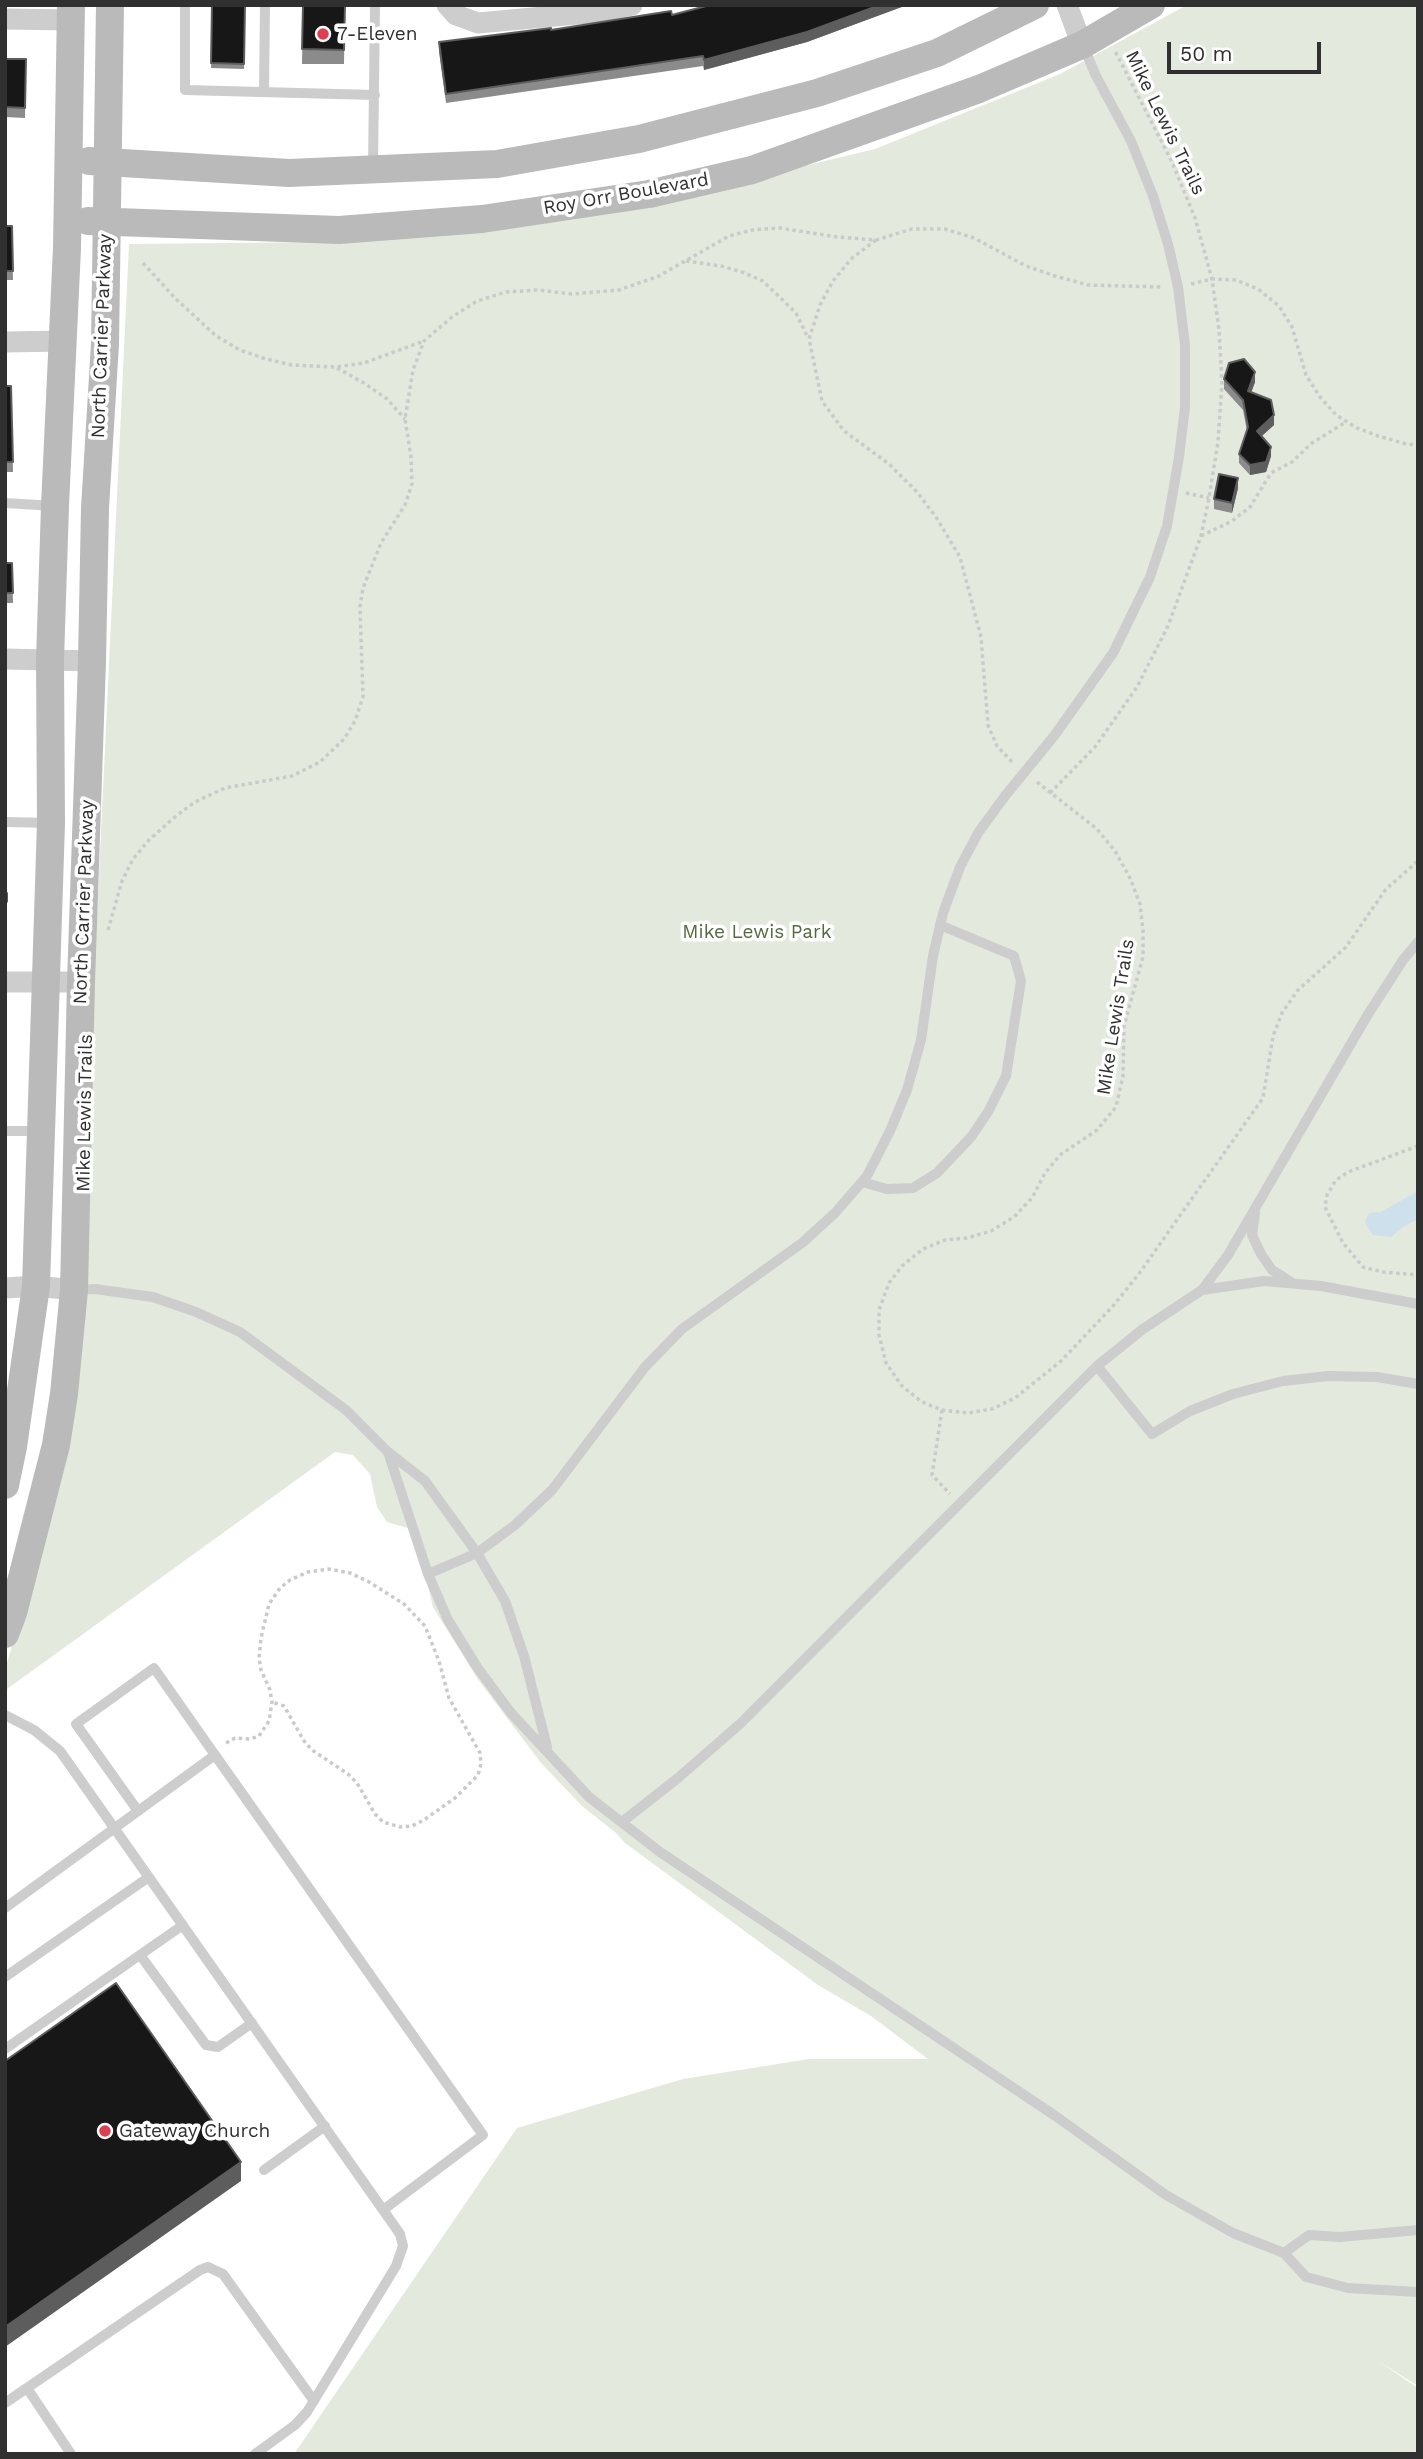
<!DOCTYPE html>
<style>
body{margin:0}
#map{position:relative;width:1423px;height:2459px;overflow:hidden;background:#fff;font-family:"Work Sans",sans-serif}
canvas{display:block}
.frame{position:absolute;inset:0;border:7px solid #303030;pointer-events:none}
.scale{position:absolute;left:1167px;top:42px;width:154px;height:32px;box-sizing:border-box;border:4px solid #303030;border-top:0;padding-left:9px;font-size:21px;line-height:24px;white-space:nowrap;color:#303030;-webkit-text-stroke:5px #fff;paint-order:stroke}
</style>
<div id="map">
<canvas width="1423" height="2459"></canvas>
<div class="frame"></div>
<div class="scale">50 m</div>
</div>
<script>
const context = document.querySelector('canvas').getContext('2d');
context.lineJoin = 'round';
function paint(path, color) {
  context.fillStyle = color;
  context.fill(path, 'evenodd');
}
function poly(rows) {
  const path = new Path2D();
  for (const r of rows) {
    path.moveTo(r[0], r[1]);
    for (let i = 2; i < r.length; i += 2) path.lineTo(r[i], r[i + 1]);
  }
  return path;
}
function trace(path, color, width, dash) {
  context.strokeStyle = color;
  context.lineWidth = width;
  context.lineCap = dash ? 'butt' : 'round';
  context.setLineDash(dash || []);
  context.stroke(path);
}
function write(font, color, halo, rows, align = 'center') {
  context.font = font + ' "Work Sans",sans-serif';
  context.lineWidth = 7;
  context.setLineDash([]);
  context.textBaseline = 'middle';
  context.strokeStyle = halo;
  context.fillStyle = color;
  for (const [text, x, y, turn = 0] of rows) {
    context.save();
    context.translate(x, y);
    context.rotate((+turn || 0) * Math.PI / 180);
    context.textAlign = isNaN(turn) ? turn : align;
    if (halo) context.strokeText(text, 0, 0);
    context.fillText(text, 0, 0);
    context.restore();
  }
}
paint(poly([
 [1187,5,1418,5,1418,2386,1378,2361,1418,2388,1418,2454,294,2454,517,2128,683,2079,809,2059,928,2059,871,2016,818,1985,625,1843,616,1833,582,1806,541,1763,477,1678,433,1607,414,1530,387,1522,377,1507,370,1474,353,1455,335,1452,7,1689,5,1669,53,1510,94,979,129,244,333,242,599,215,875,149,1060,74]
]), '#e4e9dd');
paint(poly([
 [1418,1191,1418,1219,1403,1227,1391,1237,1373,1235,1365,1222,1369,1213,1381,1212]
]), '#cde0eb');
trace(poly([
 [876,240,851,259,833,281,820,305,809,339,822,401,844,431,889,464,917,492,936,517,960,557,981,637,988,725,997,746,1014,764],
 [686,261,721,266,742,272,763,281,796,313,808,338],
 [143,263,175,298,216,336,240,350,266,359,292,365,335,367,364,363,424,341],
 [1191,284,1212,279,1236,280,1258,289,1279,306,1292,327,1306,375,1320,397,1336,415,1357,428,1378,436,1406,444,1418,445],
 [337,368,364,383,387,399,405,419],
 [1186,493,1209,498],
 [1201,536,1232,521,1250,507,1271,473,1292,462,1312,443,1346,422],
 [1037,782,1097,829,1115,851,1130,878,1140,904,1143,930,1143,957,1124,1026,1123,1076,1116,1107,1097,1130,1060,1155,1045,1173,1032,1198,1014,1217,991,1231,967,1238,945,1240,923,1249,902,1266,889,1283,879,1310,879,1335,886,1363,902,1386,922,1402,942,1410,968,1413,992,1409,1015,1398,1061,1361,1113,1306,1138,1275,1263,1098,1273,1036,1282,1013,1298,990,1346,947,1386,889,1418,861],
 [1050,793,1095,747,1137,687,1168,626,1201,536,1209,498,1218,442,1222,383,1219,330,1212,279,1195,218,1172,162,1115,51],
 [108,930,122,881,133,859,149,840,176,816,195,802,225,788,292,776,320,762,344,739,355,721,363,697,360,607,363,588,381,543,405,505,412,484,411,457,405,419,413,370,424,341,452,317,477,301,506,292,538,290,572,294,619,290,659,276,729,236,752,230,780,228,837,237,876,240,912,229,945,229,974,238,1026,266,1055,276,1088,285,1162,287],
 [1418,1146,1348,1172,1336,1180,1327,1195,1325,1207,1343,1243,1363,1267,1383,1272,1418,1275],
 [942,1410,932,1475,950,1494],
 [226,1743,235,1738,250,1739,259,1736,269,1721,272,1702,270,1690,261,1670,259,1658,261,1638,269,1604,280,1588,290,1580,308,1572,329,1569,350,1573,369,1582,404,1604,425,1626,439,1661,449,1698,480,1753,481,1764,478,1775,455,1798,424,1820,412,1826,400,1827,383,1822,375,1814,357,1783,348,1774,312,1750,304,1741,284,1706,272,1702]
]), '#cacaca', 3.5, [3.5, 3.5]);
trace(poly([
 [185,5,185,90,375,95],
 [264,92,265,5],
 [373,168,375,5],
 [5,503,55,506],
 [5,822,51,823],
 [5,1131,41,1131],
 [862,1182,887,1189,913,1188,937,1173,971,1137,988,1112,1006,1076,1021,981,1014,956,940,925],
 [1255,1213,1252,1235,1261,1254,1272,1270,1291,1282],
 [74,1290,95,1289,153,1297,196,1312,240,1332,346,1410,388,1452,425,1481,477,1553,505,1601,524,1656,547,1747],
 [1202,1290,1264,1281,1321,1286,1418,1304],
 [1097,1366,1152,1434,1190,1411,1233,1394,1283,1381,1328,1376,1377,1377,1418,1384],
 [388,1452,428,1574,448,1620,477,1667,511,1713,589,1797,660,1852,1054,2115,1166,2195,1233,2233,1284,2253,1306,2277,1348,2288,1418,2292],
 [428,1574,477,1553,515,1525,552,1490,645,1367,682,1329,802,1243,835,1213,867,1176,890,1131,907,1090,921,1040,933,956,943,913,960,867,978,833,1005,796,1054,736,1113,653,1150,577,1167,526,1179,457,1185,407,1185,345,1178,287,1168,244,1153,196,1131,141,1095,74,1084,47],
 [5,1715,34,1730,60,1751,400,2234,403,2246,396,2266,307,2412,295,2425,255,2454],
 [215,1755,483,2135,383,2210],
 [622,1822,678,1778,741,1723,1097,1366,1143,1329,1202,1290,1228,1255,1367,1016,1403,960,1418,942],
 [5,1908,215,1755,154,1668,76,1724,138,1811],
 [140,1955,206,2045,218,2047,252,2023],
 [5,1977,149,1877],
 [5,2049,183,1925],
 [264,2170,325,2126],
 [1284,2253,1309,2235,1340,2237,1418,2230],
 [27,2388,71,2454],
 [5,2403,200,2270,208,2267,223,2274,314,2401]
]), '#cdcdcd', 10);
trace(poly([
 [447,5,456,15,478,23,599,12,632,5],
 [1067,5,1082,45],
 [5,19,71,20],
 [5,342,64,341],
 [5,659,92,661],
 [5,982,81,982],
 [5,1288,36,1286,74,1290]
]), '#cdcdcd', 21);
trace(poly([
 [89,161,289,173,497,164,639,139,817,93,937,53,1035,5],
 [88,221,339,230,482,219,649,194,752,170,979,89,1082,45,1151,5],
 [5,1485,13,1447,36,1286,51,823,50,660,55,506,67,248,71,5],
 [5,1634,13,1613,56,1445,64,1394,74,1290,81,982,92,661,95,508,105,344,110,5]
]), '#bababa', 28);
paint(poly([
 [212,5,245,5,244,69,211,68],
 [303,5,345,5,344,64,302,64],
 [710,5,907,5,807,42,704,70,703,66,446,103,439,52,439,42,551,30,672,15],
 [5,59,26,59,25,118,5,117],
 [5,226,12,226,13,280,5,280],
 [1224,379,1255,382,1251,393,1274,425,1262,436,1271,456,1266,472,1250,475,1239,463,1239,454,1247,431,1243,410,1224,389],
 [5,386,11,386,13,472,5,472],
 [1238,488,1232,513,1214,509,1214,499],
 [5,563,12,563,13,603,5,603]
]), '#8b8b8b');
paint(poly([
 [880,5,907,5,807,42,704,70,704,60],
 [1255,372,1255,382,1248,401,1248,391],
 [1274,415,1274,425,1257,440,1257,431],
 [1271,447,1271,456,1266,472,1250,475,1250,465],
 [1238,478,1238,488,1232,513,1232,503],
 [8,892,8,902,5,904,5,894],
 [241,2162,241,2181,5,2347,5,2327]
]), '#5d5d5d');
const building = poly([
 [212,5,245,5,244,64,211,63,212,5],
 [303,5,345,5,344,50,302,49,303,5],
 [710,5,880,5,807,32,704,60,703,56,446,94,439,42,551,28,551,30,671,11,672,15,710,5],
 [5,59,26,59,25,108,5,107,5,59],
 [5,226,12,226,13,271,5,271,5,226],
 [1244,359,1255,372,1248,391,1271,400,1274,415,1257,431,1271,447,1266,462,1250,465,1239,454,1248,427,1243,400,1224,379,1229,363,1244,359],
 [5,386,11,386,13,462,5,462,5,386],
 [1219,474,1238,478,1232,503,1214,499,1219,474],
 [5,563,12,563,13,593,5,593,5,563],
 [116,1983,241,2162,5,2327,5,2061,116,1983]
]);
paint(building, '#171717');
trace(building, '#5d5d5d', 2);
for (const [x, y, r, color] of [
 [323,34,7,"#da3f52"],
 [105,2131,7,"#da3f52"]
]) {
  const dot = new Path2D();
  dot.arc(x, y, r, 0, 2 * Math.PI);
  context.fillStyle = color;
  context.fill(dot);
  trace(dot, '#fff', 2.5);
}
write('19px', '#303030', '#fff', [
 ["7-Eleven",337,34],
 ["Gateway Church",119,2131]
], 'left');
write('19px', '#303030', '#fff', [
 ["Mike Lewis Trails",1165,123,64],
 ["Roy Orr Boulevard",626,194,-10],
 ["North Carrier Parkway",102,336,-88],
 ["North Carrier Parkway",84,902,-88],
 ["Mike Lewis Trails",1116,1017,-81],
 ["Mike Lewis Trails",85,1113,-89]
]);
write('19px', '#556a40', '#fff', [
 ["Mike Lewis Park",757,932]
]);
</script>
